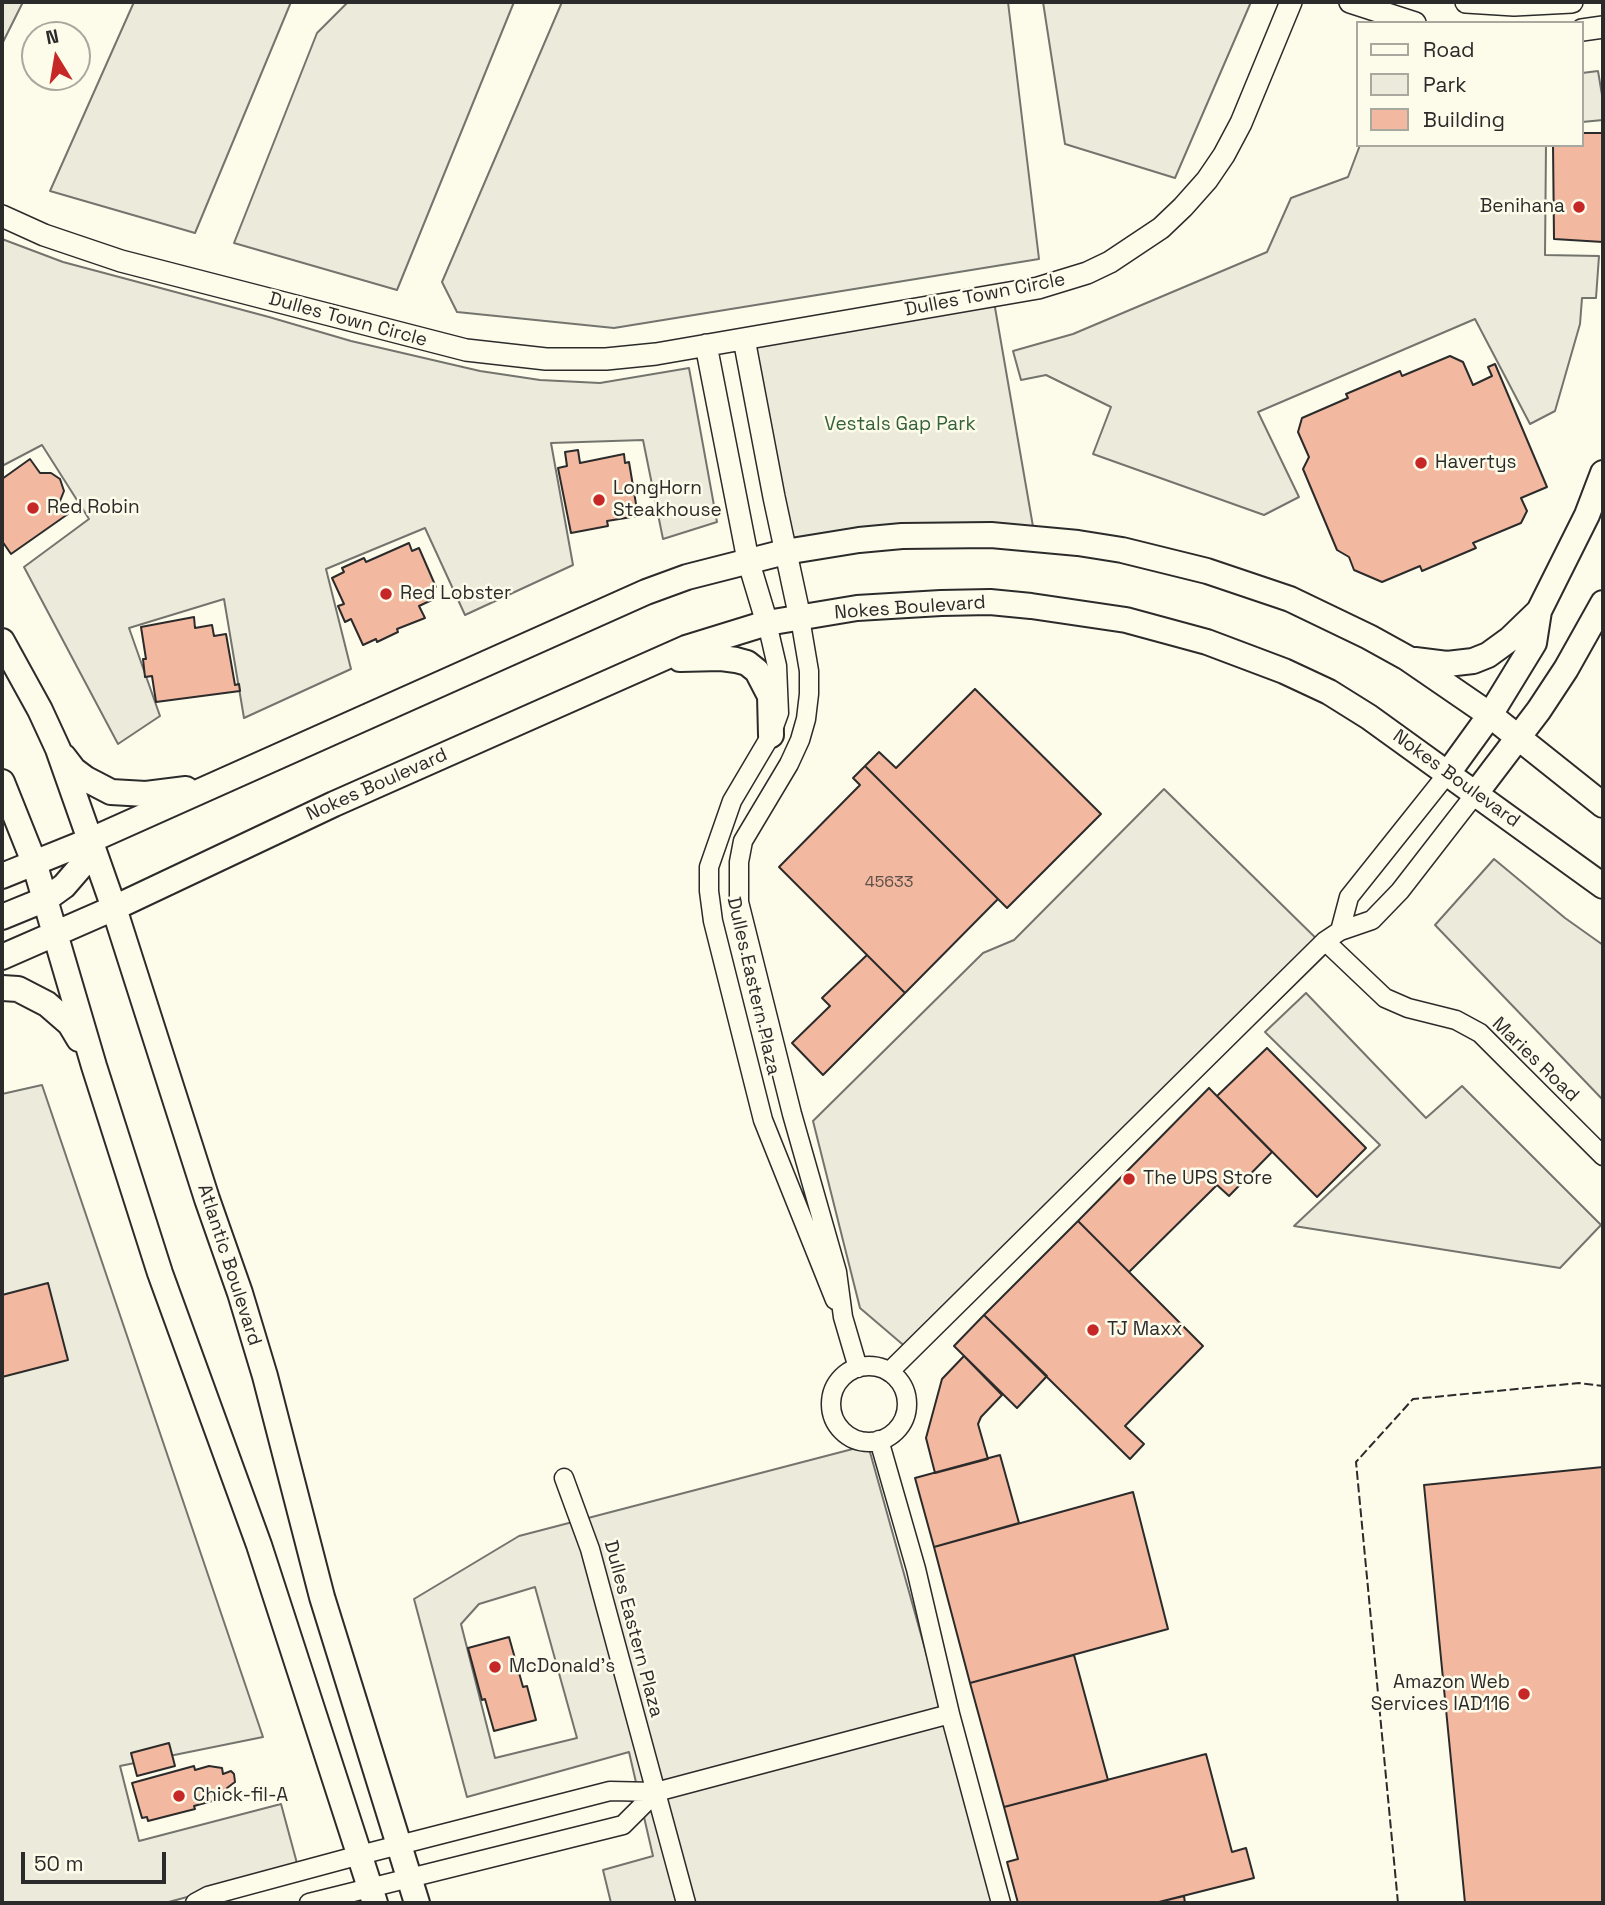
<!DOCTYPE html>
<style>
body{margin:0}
#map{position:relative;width:1605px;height:1905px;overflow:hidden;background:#fdfbea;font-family:"Space Grotesk",sans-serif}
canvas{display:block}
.frame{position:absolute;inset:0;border:4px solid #2b2b2b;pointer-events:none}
.legend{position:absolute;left:1356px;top:21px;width:228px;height:126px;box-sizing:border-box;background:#fdfbea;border:2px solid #a9a89e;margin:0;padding:9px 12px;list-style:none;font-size:21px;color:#2b2b2b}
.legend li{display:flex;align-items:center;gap:14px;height:35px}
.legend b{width:35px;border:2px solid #a9a89e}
.north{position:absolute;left:21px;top:21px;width:70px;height:70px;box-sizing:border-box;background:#fdfbea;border:2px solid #a9a89e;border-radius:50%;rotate:349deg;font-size:19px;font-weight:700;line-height:28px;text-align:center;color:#2b2b2b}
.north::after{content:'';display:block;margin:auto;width:24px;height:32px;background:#c62828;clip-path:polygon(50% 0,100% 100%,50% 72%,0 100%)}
.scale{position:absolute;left:21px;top:1852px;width:145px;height:32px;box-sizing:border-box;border:4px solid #2b2b2b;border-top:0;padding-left:9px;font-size:21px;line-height:24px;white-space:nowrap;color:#2b2b2b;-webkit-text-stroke:5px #fdfbea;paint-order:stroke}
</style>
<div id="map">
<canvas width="1605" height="1905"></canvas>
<div class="frame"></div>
<ul class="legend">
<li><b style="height:9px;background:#fdfbea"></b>Road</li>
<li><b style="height:19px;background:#ecebdb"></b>Park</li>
<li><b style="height:19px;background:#f2b8a0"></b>Building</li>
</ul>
<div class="north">N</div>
<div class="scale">50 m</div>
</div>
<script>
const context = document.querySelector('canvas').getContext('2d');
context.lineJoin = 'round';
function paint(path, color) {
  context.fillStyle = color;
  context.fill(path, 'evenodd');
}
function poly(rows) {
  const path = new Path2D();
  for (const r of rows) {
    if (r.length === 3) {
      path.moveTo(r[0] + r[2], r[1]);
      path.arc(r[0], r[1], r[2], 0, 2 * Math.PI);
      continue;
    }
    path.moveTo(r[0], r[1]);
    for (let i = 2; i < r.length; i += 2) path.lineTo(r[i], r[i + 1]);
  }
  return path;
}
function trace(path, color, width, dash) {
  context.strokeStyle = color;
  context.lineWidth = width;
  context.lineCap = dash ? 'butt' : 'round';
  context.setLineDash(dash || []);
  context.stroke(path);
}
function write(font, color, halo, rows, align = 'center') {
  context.font = font + ' "Space Grotesk",sans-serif';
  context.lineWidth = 5;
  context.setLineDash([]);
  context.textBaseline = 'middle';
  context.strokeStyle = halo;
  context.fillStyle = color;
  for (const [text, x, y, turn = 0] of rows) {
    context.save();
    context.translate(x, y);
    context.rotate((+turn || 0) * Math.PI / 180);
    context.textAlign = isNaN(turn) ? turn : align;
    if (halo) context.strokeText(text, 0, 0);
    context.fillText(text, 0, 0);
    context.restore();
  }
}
const green = poly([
 [993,296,1035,538,785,552,744,339,993,296]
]);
paint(green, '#ecebdb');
trace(green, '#74746e', 2);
const parking = poly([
 [2,2,23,2,2,44,2,2],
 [134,2,291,2,195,233,50,191,134,2],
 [348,2,514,2,397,290,234,243,317,33,348,2],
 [562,2,1008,2,1039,259,614,328,457,312,442,282,562,2],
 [1043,2,1251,2,1175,178,1065,144,1043,2],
 [1598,71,1603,101,1603,120,1582,122,1582,73,1598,71],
 [1360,145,1546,145,1545,255,1599,256,1596,298,1582,298,1580,324,1555,411,1530,424,1475,319,1258,412,1299,497,1264,515,1093,454,1111,407,1046,375,1021,380,1013,351,1073,334,1267,252,1291,198,1348,177,1360,145],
 [2,239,63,262,269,317,351,341,480,371,540,380,600,383,689,368,717,522,663,539,643,440,551,443,573,565,465,615,425,528,326,569,351,669,244,718,224,599,129,628,160,716,118,744,24,567,89,519,42,445,2,466,2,239],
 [1164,789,1329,951,915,1355,860,1308,813,1121,983,953,1014,940,1164,789],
 [1494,859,1565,918,1603,945,1603,1100,1435,925,1494,859],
 [1306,993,1426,1118,1462,1086,1601,1225,1560,1268,1294,1226,1380,1145,1265,1032,1306,993],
 [42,1085,263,1737,120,1766,139,1841,281,1804,298,1867,165,1903,2,1903,2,1094,42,1085],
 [868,1445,996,1903,611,1903,603,1870,653,1856,629,1752,467,1797,414,1599,519,1536,868,1445],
 [535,1587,577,1738,495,1758,461,1624,479,1604,535,1587]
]);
paint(parking, '#eceadb');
trace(parking, '#74746e', 2);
const building = poly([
 [1582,133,1603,133,1603,242,1554,239,1553,145,1582,145,1582,133],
 [1450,356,1463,362,1473,385,1492,376,1488,367,1495,364,1547,487,1521,498,1527,511,1521,523,1473,543,1476,548,1422,571,1420,566,1382,582,1354,570,1349,557,1337,550,1303,469,1309,457,1298,432,1302,418,1348,398,1346,394,1400,371,1402,376,1450,356],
 [578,450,580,463,624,454,625,463,629,462,638,516,607,521,608,526,571,533,558,468,567,466,565,452,578,450],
 [30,459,40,473,51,473,60,479,64,491,60,501,68,514,11,554,2,541,2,479,30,459],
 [409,543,412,551,419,548,436,587,430,590,434,599,419,606,425,618,397,629,398,632,377,642,376,639,363,645,351,619,345,622,338,606,344,604,332,578,344,572,342,568,364,558,366,562,409,543],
 [194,617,195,628,212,625,214,636,226,634,235,685,239,684,240,691,156,702,152,676,145,677,143,659,146,659,141,627,194,617],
 [975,689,1101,814,1007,908,865,766,879,752,896,768,975,689],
 [865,766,998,899,905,993,779,867,860,785,853,778,865,766],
 [867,955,905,993,823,1075,792,1043,830,1006,822,998,867,955],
 [1267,1048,1366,1148,1317,1197,1217,1096,1267,1048],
 [1209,1088,1272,1152,1229,1196,1217,1185,1129,1272,1078,1221,1209,1088],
 [1078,1221,1203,1346,1125,1426,1144,1444,1130,1459,984,1315,1078,1221],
 [48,1283,68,1360,2,1377,2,1295,48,1283],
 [984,1315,1047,1376,1017,1408,954,1346,984,1315],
 [964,1356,1002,1395,981,1417,978,1424,988,1459,935,1473,926,1438,942,1379,964,1356],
 [1000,1455,1019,1523,934,1547,915,1478,1000,1455],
 [1603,1467,1603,1903,1465,1903,1424,1485,1603,1467],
 [1133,1492,1168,1629,970,1683,934,1547,1133,1492],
 [509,1637,523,1687,527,1686,536,1720,494,1731,485,1699,482,1700,468,1648,509,1637],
 [1074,1655,1108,1780,1004,1807,970,1683,1074,1655],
 [169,1743,175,1766,137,1776,131,1753,169,1743],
 [1206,1754,1232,1852,1246,1848,1254,1878,1155,1903,1018,1903,1007,1862,1018,1859,1004,1807,1206,1754],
 [194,1766,195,1770,209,1766,222,1768,223,1774,231,1771,234,1774,235,1782,227,1788,228,1792,216,1800,194,1806,195,1809,148,1821,147,1817,142,1818,132,1783,194,1766],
 [1184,1896,1185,1903,1155,1903,1184,1896]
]);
paint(building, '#f2b8a0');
trace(building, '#2b2b2b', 2);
const minor = poly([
 [800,618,809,671,809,694,806,719,800,740,789,764,743,841,739,862,739,902,792,1114,837,1272,843,1317,858,1368],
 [767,623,777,666,779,713,771,735,732,801,709,867,709,891,713,921,763,1120,835,1300],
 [1340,931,1349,897,1448,773],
 [1325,941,1385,998,1408,1008,1456,1020,1480,1033,1603,1156],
 [869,1404,38],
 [889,1372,1325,941,1340,931,1372,920,1400,891,1476,793],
 [564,1478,590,1549,686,1903],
 [950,1714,1001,1903],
 [195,1903,208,1896,360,1855,610,1791,656,1792,950,1714,916,1569,879,1440],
 [309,1903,623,1825,656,1792]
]);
const tertiary = poly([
 [1350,2,1415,23],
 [1466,2,1514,5,1572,2],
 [1582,30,1603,27],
 [2,216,44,235,121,261,466,350,546,359,606,359,656,354,1038,288,1087,273,1110,262,1161,228,1183,207,1207,180,1224,155,1241,123,1291,2],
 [744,339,774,497,800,618],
 [706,345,748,560,767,623]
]);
const secondary = poly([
 [2,641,40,710,58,749,114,908,207,1199,240,1293,265,1376,322,1597,417,1903],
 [680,659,721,658,736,660,747,663,757,671,770,696,771,735],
 [1415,660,1447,664,1473,661,1488,655,1510,639,1539,611],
 [64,757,74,770,86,779,111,792,146,794,186,789],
 [1448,773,1490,715,1534,643,1539,611,1587,515,1603,473],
 [2,782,34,862,94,1066,160,1273,259,1545,375,1903],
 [1476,793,1539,710,1566,669,1603,603],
 [2,876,91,840,646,592,687,577,785,552,859,540,902,536,991,535,1078,543,1122,550,1207,571,1290,599,1369,637,1407,658,1490,715,1603,805],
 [2,917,46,899,64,886,83,864,88,855,91,840],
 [2,957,114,908,334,804,686,648,767,623,857,608,941,603,990,602,1031,606,1126,620,1207,642,1284,671,1329,692,1369,717,1603,886],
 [2,988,18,989,47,1004,70,1024,79,1039]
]);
trace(minor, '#2b2b2b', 21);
trace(tertiary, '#2b2b2b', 24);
trace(secondary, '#2b2b2b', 28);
trace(minor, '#fdfbea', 18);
trace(tertiary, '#fdfbea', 21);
trace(secondary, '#fdfbea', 24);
trace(poly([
 [1398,1903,1356,1462,1413,1399,1579,1383,1603,1386]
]), '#2b2b2b', 2, [9, 3.5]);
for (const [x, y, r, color] of [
 [1579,207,7,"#c62828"],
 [1421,463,7,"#c62828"],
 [599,500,7,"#c62828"],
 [33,508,7,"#c62828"],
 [386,594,7,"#c62828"],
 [1129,1179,7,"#c62828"],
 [1093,1330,7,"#c62828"],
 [495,1667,7,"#c62828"],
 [1524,1694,7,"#c62828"],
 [179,1796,7,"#c62828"]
]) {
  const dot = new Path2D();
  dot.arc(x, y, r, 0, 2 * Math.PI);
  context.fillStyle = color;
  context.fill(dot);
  trace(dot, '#fdfbea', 2.5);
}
write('16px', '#5d4e48', null, [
 ["45633",889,883]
]);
write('19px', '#2b2b2b', '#fdfbea', [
 ["Benihana",1565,207,"right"],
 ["Havertys",1435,463],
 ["LongHorn",613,489],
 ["Steakhouse",613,511],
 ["Red Robin",47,508],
 ["Red Lobster",400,594],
 ["The UPS Store",1143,1179],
 ["TJ Maxx",1107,1330],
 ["McDonald's",509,1667],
 ["Amazon Web",1510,1683,"right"],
 ["Services IAD116",1510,1705,"right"],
 ["Chick-fil-A",193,1796]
], 'left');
write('19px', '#2b2b2b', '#fdfbea', [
 ["Dulles Town Circle",985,295,-11],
 ["Dulles Town Circle",348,320,15],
 ["Nokes Boulevard",910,608,-4],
 ["Nokes Boulevard",1456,779,36],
 ["Nokes Boulevard",377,785,-24],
 ["Dulles Eastern Plaza",753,986,77],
 ["Maries Road",1535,1060,44],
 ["Atlantic Boulevard",229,1265,72],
 ["Dulles Eastern Plaza",633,1629,75]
]);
write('19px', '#34623c', '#fdfbea', [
 ["Vestals Gap Park",900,425]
]);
</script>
